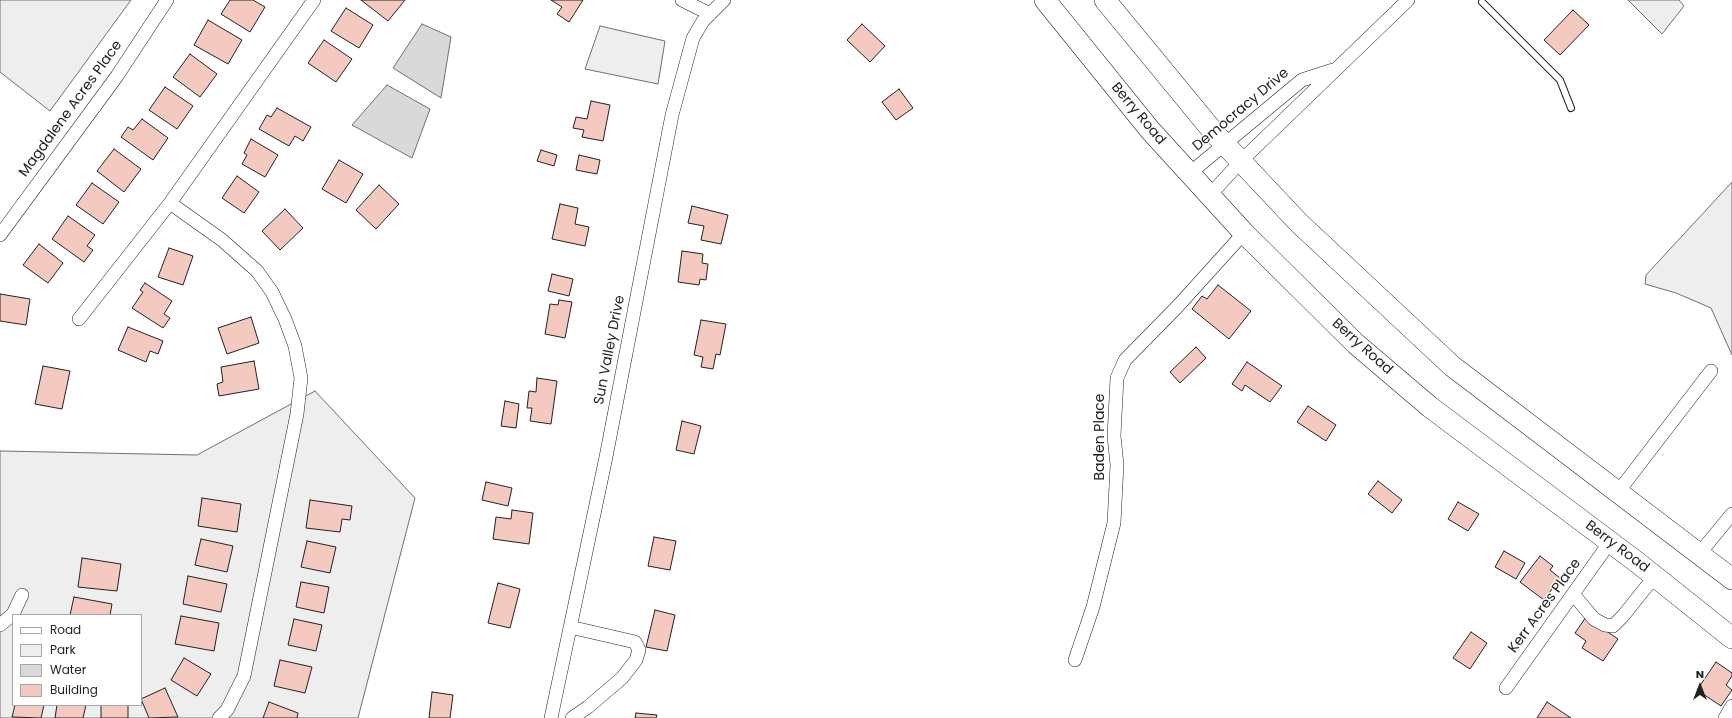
<!DOCTYPE html>
<style>
body{margin:0}
#map{position:relative;width:1732px;height:718px;overflow:hidden;background:#fff;font-family:Poppins,sans-serif}
canvas{display:block}
.legend{position:absolute;left:12px;top:614px;width:130px;height:92px;box-sizing:border-box;background:#fff;border:1px solid #a7a7a7;margin:0;padding:5px 7px;list-style:none;font-size:12px;color:#222}
.legend li{display:flex;align-items:center;gap:8px;height:20px}
.legend b{width:20px;border:1px solid #a7a7a7}
.north{position:absolute;left:1680px;top:666px;width:40px;height:40px;-webkit-text-stroke:3px #fff;paint-order:stroke;rotate:0deg;font-size:11px;font-weight:700;line-height:16px;text-align:center;color:#222}
.north::after{content:'';display:block;margin:auto;width:14px;height:18px;background:#222;clip-path:polygon(50% 0,100% 100%,50% 72%,0 100%)}
</style>
<div id="map">
<canvas width="1732" height="718"></canvas>
<ul class="legend">
<li><b style="height:5px;background:#fff"></b>Road</li>
<li><b style="height:11px;background:#eee"></b>Park</li>
<li><b style="height:11px;background:#d9d9d9"></b>Water</li>
<li><b style="height:11px;background:#f3c9c0"></b>Building</li>
</ul>
<div class="north">N</div>
</div>
<script>
const context = document.querySelector('canvas').getContext('2d');
context.lineJoin = 'round';
function paint(path, color) {
  context.fillStyle = color;
  context.fill(path, 'evenodd');
}
function poly(rows) {
  const path = new Path2D();
  for (const r of rows) {
    path.moveTo(r[0], r[1]);
    for (let i = 2; i < r.length; i += 2) path.lineTo(r[i], r[i + 1]);
  }
  return path;
}
function trace(path, color, width, dash) {
  context.strokeStyle = color;
  context.lineWidth = width;
  context.lineCap = dash ? 'butt' : 'round';
  context.setLineDash(dash || []);
  context.stroke(path);
}
function write(font, color, halo, rows, align = 'center') {
  context.font = font + ' Poppins,sans-serif';
  context.lineWidth = 3;
  context.setLineDash([]);
  context.textBaseline = 'middle';
  context.strokeStyle = halo;
  context.fillStyle = color;
  for (const [text, x, y, turn = 0] of rows) {
    context.save();
    context.translate(x, y);
    context.rotate((+turn || 0) * Math.PI / 180);
    context.textAlign = isNaN(turn) ? turn : align;
    if (halo) context.strokeText(text, 0, 0);
    context.fillText(text, 0, 0);
    context.restore();
  }
}
const green = poly([
 [0,0,131,0,50,111,0,72,0,0],
 [1628,0,1679,0,1684,6,1662,34,1628,0],
 [600,26,665,41,658,84,585,69,600,26],
 [1732,182,1732,355,1711,308,1676,293,1645,284,1646,275,1732,182],
 [315,391,415,498,358,718,0,718,0,451,197,455,315,391],
 [13,615,141,615,141,705,13,705,13,615]
]);
paint(green, '#eee');
trace(green, '#6f6f6f', 1);
const water = poly([
 [422,24,451,37,441,98,393,68,422,24],
 [387,85,430,109,412,158,352,125,387,85]
]);
paint(water, '#d9d9d9');
trace(water, '#6f6f6f', 1);
const building = poly([
 [230,0,253,0,265,7,250,32,221,14,230,0],
 [361,0,405,0,388,21,361,0],
 [551,0,583,0,569,22,557,14,562,7,551,0],
 [346,8,373,25,359,48,331,31,346,8],
 [1573,10,1589,25,1560,55,1544,40,1573,10],
 [208,20,242,40,228,64,194,45,208,20],
 [862,24,885,46,870,62,847,40,862,24],
 [324,40,352,59,336,82,308,63,324,40],
 [190,54,217,74,200,97,173,77,190,54],
 [165,87,193,106,177,129,149,110,165,87],
 [899,89,913,108,896,120,882,102,899,89],
 [591,101,610,105,603,141,582,137,584,130,573,128,576,117,587,119,591,101],
 [277,108,311,127,303,141,295,136,289,146,259,129,267,115,271,117,277,108],
 [142,119,168,138,153,160,121,137,128,127,133,130,142,119],
 [251,139,278,155,265,177,242,164,247,155,244,153,251,139],
 [114,149,141,169,124,192,97,171,114,149],
 [541,150,557,155,554,166,537,161,541,150],
 [579,155,600,160,597,174,576,170,579,155],
 [339,160,363,174,346,203,322,189,339,160],
 [237,176,259,192,244,213,222,198,237,176],
 [92,183,119,202,103,224,76,205,92,183],
 [379,185,399,204,376,229,356,210,379,185],
 [560,204,578,208,575,224,589,227,585,246,552,239,560,204],
 [692,206,728,215,721,244,701,240,704,226,688,223,692,206],
 [285,209,303,228,280,250,262,231,285,209],
 [68,216,95,235,87,246,93,250,84,262,52,239,68,216],
 [39,244,63,263,48,283,23,265,39,244],
 [169,248,193,256,183,285,158,277,169,248],
 [682,251,703,254,702,263,708,264,706,280,700,279,699,285,678,282,682,251],
 [552,274,573,279,569,296,548,291,552,274],
 [145,283,172,301,164,314,170,318,163,328,132,308,143,292,140,290,145,283],
 [1218,285,1251,311,1229,339,1192,309,1202,296,1207,299,1218,285],
 [0,294,30,299,26,325,0,321,0,294],
 [559,300,572,302,565,338,545,334,550,304,558,305,559,300],
 [251,317,259,343,227,354,218,328,251,317],
 [701,320,726,324,720,355,716,354,713,369,701,367,703,357,694,355,701,320],
 [128,327,163,341,158,354,150,351,146,362,118,350,128,327],
 [1196,347,1206,358,1180,383,1170,372,1196,347],
 [254,361,259,389,219,396,217,384,223,382,221,367,254,361],
 [1247,362,1282,386,1270,402,1245,385,1242,391,1232,384,1247,362],
 [43,366,70,371,62,409,35,404,43,366],
 [537,378,557,381,551,424,530,421,532,408,527,408,529,391,536,392,537,378],
 [505,401,519,404,516,428,501,426,505,401],
 [1308,406,1336,425,1326,441,1297,422,1308,406],
 [682,421,701,426,694,454,676,450,682,421],
 [1378,481,1402,500,1392,513,1368,494,1378,481],
 [486,482,512,488,508,506,482,500,486,482],
 [202,498,241,504,237,532,198,526,202,498],
 [310,500,352,506,350,520,342,519,340,532,306,528,310,500],
 [1458,502,1479,514,1468,531,1448,519,1458,502],
 [512,510,533,513,529,544,493,539,496,517,511,519,512,510],
 [654,537,676,541,670,570,648,566,654,537],
 [201,539,233,546,227,572,195,565,201,539],
 [307,541,336,547,330,573,301,567,307,541],
 [1504,551,1525,563,1516,579,1495,567,1504,551],
 [1540,556,1553,566,1550,570,1560,578,1544,600,1520,582,1540,556],
 [82,558,121,564,117,591,78,587,82,558],
 [188,576,227,584,221,612,183,604,188,576],
 [301,582,329,587,324,613,296,607,301,582],
 [498,583,520,589,510,628,488,623,498,583],
 [74,597,112,604,110,615,70,615,74,597],
 [655,610,675,615,667,651,646,647,655,610],
 [181,616,219,623,214,651,175,644,181,616],
 [1586,617,1618,639,1603,661,1582,648,1586,641,1575,633,1586,617],
 [294,619,322,625,316,651,288,645,294,619],
 [1471,632,1487,643,1470,669,1453,658,1471,632],
 [184,658,211,674,197,696,171,680,184,658],
 [280,660,312,667,305,693,274,686,280,660],
 [1716,662,1732,673,1732,676,1726,685,1732,690,1721,706,1697,690,1716,662],
 [165,688,178,717,149,718,141,699,165,688],
 [432,692,453,695,450,718,429,718,432,692],
 [269,702,298,713,297,718,263,718,269,702],
 [1547,702,1571,718,1537,718,1547,702],
 [15,705,44,705,41,718,12,717,15,705],
 [57,705,86,705,83,718,55,718,57,705],
 [101,705,128,705,128,718,101,718,101,705],
 [636,713,657,715,656,718,635,718,636,713]
]);
paint(building, '#f3c9c0');
trace(building, '#222', 1);
const service = poly([
 [1482,2,1560,80,1571,108]
]);
const minor = poly([
 [682,0,710,14],
 [1190,173,1302,80,1333,70],
 [1210,195,1241,161,1408,0],
 [170,203,222,240,257,271,272,292,285,319,295,346,301,378,297,414,244,676,227,710,219,718],
 [0,235,117,76,167,0],
 [79,319,170,203,314,0],
 [1618,492,1711,371],
 [1699,554,1732,514],
 [1573,594,1594,619,1605,625,1613,626,1623,616,1655,576],
 [0,625,13,614,22,595],
 [570,627,635,642,639,650,636,660,622,678,588,707,572,718],
 [1075,660,1093,607,1114,523,1117,465,1114,436,1117,378,1125,360,1178,306,1244,233],
 [1506,688,1610,542],
 [551,718,606,457,672,115,693,38,703,21,724,0],
 [1725,718,1732,706]
]);
const trunk = poly([
 [1045,0,1150,130,1244,233,1356,344,1430,407,1638,563,1732,638],
 [1105,0,1216,135,1299,223,1452,366,1732,579]
]);
trace(service, '#222', 8);
trace(minor, '#222', 14);
trace(trunk, '#222', 22);
trace(service, '#fff', 6);
trace(minor, '#fff', 13);
trace(trunk, '#fff', 21);
write('14px', '#222', '#fff', [
 ["Magdalene Acres Place",71,109,-54],
 ["Democracy Drive",1241,110,-40],
 ["Berry Road",1138,114,50],
 ["Berry Road",1362,347,42],
 ["Sun Valley Drive",610,350,-79],
 ["Baden Place",1100,437,-90],
 ["Berry Road",1617,547,37],
 ["Kerr Acres Place",1545,606,-54]
]);
</script>
